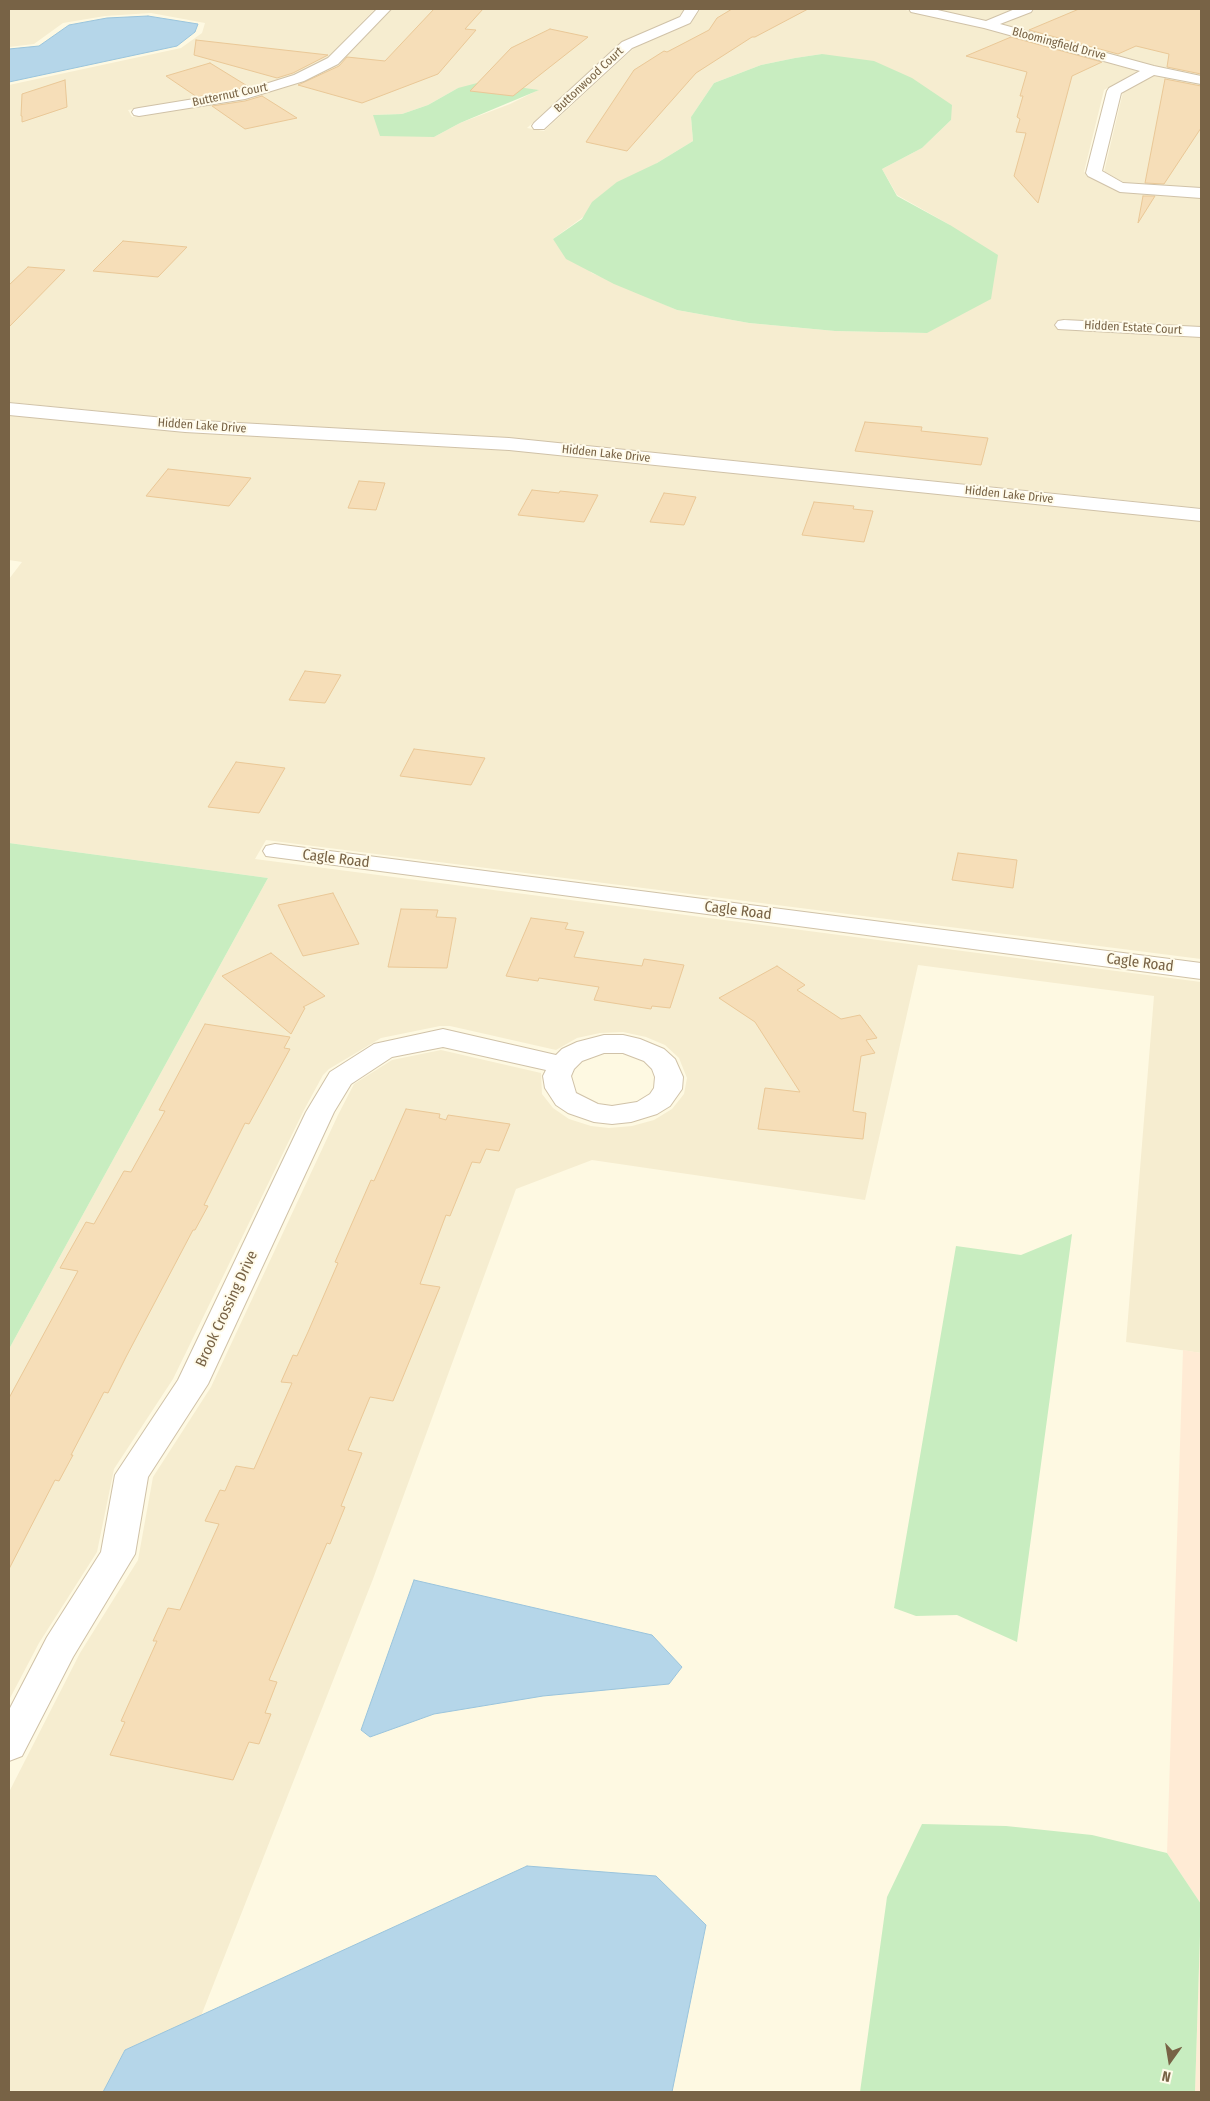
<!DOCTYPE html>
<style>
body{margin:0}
#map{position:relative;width:1210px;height:2101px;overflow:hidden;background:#fef9e2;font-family:"Fira Sans Condensed",sans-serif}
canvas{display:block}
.frame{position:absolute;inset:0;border:10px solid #786346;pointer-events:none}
.north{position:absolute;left:1145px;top:2036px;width:50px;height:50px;-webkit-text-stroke:4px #fffbea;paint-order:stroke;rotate:193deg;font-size:14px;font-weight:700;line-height:20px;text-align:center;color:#786346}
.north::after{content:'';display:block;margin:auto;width:18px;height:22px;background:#786346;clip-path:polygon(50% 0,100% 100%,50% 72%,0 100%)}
</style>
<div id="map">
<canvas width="1210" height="2101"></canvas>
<div class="frame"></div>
<div class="north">N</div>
</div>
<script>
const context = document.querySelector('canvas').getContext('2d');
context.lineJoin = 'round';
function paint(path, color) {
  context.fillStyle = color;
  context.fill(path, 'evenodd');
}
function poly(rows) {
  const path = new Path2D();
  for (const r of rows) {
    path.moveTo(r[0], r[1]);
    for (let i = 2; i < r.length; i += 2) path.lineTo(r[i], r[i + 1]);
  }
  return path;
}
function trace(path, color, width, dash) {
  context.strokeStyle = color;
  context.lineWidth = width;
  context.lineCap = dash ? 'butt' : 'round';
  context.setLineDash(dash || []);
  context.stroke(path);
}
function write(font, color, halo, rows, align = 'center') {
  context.font = font + ' "Fira Sans Condensed",sans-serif';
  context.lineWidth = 4;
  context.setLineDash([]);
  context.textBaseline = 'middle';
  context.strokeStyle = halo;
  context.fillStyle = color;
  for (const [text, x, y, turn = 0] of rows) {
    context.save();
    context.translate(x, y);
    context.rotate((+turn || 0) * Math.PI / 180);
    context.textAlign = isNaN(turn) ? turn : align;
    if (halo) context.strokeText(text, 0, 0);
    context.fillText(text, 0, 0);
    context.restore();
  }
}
paint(poly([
 [9,9,375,9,325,60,293,76,241,92,128,110,132,117,250,97,304,81,340,62,392,9,684,9,677,19,619,44,527,128,544,131,635,47,691,22,701,9,901,9,982,27,1139,70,1104,90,1084,172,1112,189,1119,191,1201,197,1201,508,513,438,189,420,9,402,9,85,181,48,202,33,205,23,151,13,105,16,63,23,34,44,9,47],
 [822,54,951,120,922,148,882,169,897,195,950,225,927,333,835,331,749,323,677,310,592,273,553,239,657,163,693,141,691,117,714,83,761,65,795,58],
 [458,88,538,90,510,104,460,123,434,137,373,115,402,114,428,105],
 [932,9,1014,9,985,21],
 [1037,9,1201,9,1201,76,1156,67,999,24],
 [1155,74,1201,84,1201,189,1125,183,1104,172,1123,92],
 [9,415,180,432,506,450,1201,521,1201,959,266,840,255,859,1201,982,1201,1353,1126,1342,1154,996,918,965,865,1200,592,1160,516,1189,373,1579,201,2016,125,2050,103,2092,9,2092,9,1792,80,1653,138,1560,153,1477,211,1387,338,1115,354,1084,392,1060,441,1050,541,1073,542,1094,553,1108,569,1119,591,1126,609,1128,632,1126,654,1120,672,1109,684,1094,687,1078,679,1058,665,1045,646,1037,623,1032,600,1033,577,1038,556,1050,450,1026,440,1026,381,1038,329,1069,323,1075,304,1110,173,1379,114,1469,97,1552,39,1643,9,1700,9,1349,268,878,9,843,9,579,22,562,9,560]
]), '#f6edd0');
paint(poly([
 [1183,1350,1201,1353,1201,2092,1195,2092,1201,1904,1167,1853]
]), '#ffebd5');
paint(poly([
 [822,54,874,61,912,78,952,105,951,120,922,148,882,169,897,196,950,225,998,255,991,299,927,333,835,331,749,323,677,310,614,284,566,259,553,239,582,219,592,202,617,182,657,163,693,141,691,117,714,83,761,65,795,58],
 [481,82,539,90,460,123,434,137,380,136,373,115,402,114,428,105,458,88],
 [9,843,268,878,9,1349],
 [1072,1234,1017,1642,957,1615,916,1616,894,1608,956,1246,1021,1255],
 [922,1824,1006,1826,1092,1835,1167,1853,1201,1904,1195,2092,860,2092,887,1897]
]), '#c8edc0');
const water = poly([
 [148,16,198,24,195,32,177,46,9,82,9,49,39,46,69,25,107,18,148,16],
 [414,1580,652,1635,682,1667,669,1684,543,1696,434,1714,370,1737,361,1730,414,1580],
 [527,1866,656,1876,706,1925,672,2092,103,2092,125,2050,527,1866]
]);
paint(water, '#b5d6e9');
trace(water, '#9ac4dc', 1);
const building = poly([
 [434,9,483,9,465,29,476,30,438,74,362,103,298,85,339,66,347,57,385,61,434,9],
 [732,9,808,9,755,37,752,37,696,73,627,151,586,142,634,70,664,51,667,52,709,30,717,18,732,9],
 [1079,9,1201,9,1201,74,1167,67,1169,54,1136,46,1118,54,1029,30,1079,9],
 [550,29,588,37,513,96,470,91,511,48,550,29],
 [1011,37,1102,62,1072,76,1038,203,1014,176,1026,133,1016,132,1020,119,1017,117,1023,96,1020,96,1027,72,966,56,1011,37],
 [196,40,328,55,293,73,277,78,194,55,196,40],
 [210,63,249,87,197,97,166,76,210,63],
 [1165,79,1201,86,1201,128,1164,184,1145,183,1165,79],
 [65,80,67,107,22,122,22,116,21,116,22,94,65,80],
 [262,96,297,118,245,129,212,106,245,101,262,96],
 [1143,196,1155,196,1138,223,1143,196],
 [123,241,187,247,158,277,93,271,123,241],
 [28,267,65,270,9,327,9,285,28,267],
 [865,422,922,427,921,431,988,438,981,465,855,451,865,422],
 [168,469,251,478,229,506,146,496,168,469],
 [359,481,385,483,376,510,348,508,359,481],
 [532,490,559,493,560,491,598,495,584,522,518,515,532,490],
 [664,493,696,497,684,525,650,522,664,493],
 [814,502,854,506,853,509,873,511,864,542,802,535,814,502],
 [305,671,341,675,325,703,289,700,305,671],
 [414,749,485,758,471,785,400,776,414,749],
 [236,762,285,768,259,813,208,807,236,762],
 [958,853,1017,860,1013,888,952,880,958,853],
 [333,893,359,944,303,956,278,905,333,893],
 [401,909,438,910,436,917,456,918,447,968,388,967,401,909],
 [531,918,568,923,565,929,584,932,574,957,642,966,644,959,684,965,670,1008,652,1006,651,1009,594,1000,599,987,539,978,538,981,506,976,531,918],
 [271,953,325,996,303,1007,305,1008,291,1034,222,976,271,953],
 [777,966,805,985,797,990,841,1019,860,1015,877,1038,866,1040,875,1053,861,1056,853,1111,866,1113,863,1139,758,1129,765,1088,800,1092,755,1022,719,998,777,966],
 [205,1024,290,1037,284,1048,290,1049,249,1124,245,1123,204,1205,208,1206,195,1230,193,1230,126,1357,108,1393,104,1392,71,1455,73,1455,59,1481,55,1480,9,1569,9,1398,78,1271,60,1268,86,1222,94,1224,124,1171,131,1172,165,1111,159,1110,205,1024],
 [406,1109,440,1114,439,1118,446,1120,448,1115,510,1124,499,1151,486,1149,480,1163,472,1162,450,1216,446,1215,420,1284,440,1287,393,1401,370,1397,348,1450,362,1453,341,1506,345,1507,330,1544,327,1543,269,1680,277,1682,265,1713,271,1714,259,1744,249,1742,233,1780,110,1755,125,1722,121,1721,157,1641,153,1641,168,1608,180,1610,219,1524,205,1521,220,1490,225,1491,236,1466,254,1469,292,1383,281,1382,293,1355,297,1356,308,1332,338,1263,335,1262,371,1180,374,1181,406,1109]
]);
paint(building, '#f6deb8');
trace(building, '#eac897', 1);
const street = poly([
 [377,9,391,9,338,64,304,81,245,99,139,116,134,115,132,112,134,109,139,108,243,91,294,75,328,58,377,9],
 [685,9,699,9,690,23,632,48,544,129,534,129,532,126,534,123,622,42,680,17,685,9],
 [909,9,933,9,986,21,1015,9,1033,9,1031,12,1000,24,1154,66,1201,76,1201,84,1154,75,1121,93,1102,171,1123,183,1201,188,1201,198,1120,192,1088,176,1086,173,1107,91,1109,88,1140,71,984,28,911,12,909,9],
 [1064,320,1201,327,1201,337,1058,329,1055,325,1058,321,1064,320],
 [9,403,185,420,509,438,1201,509,1201,521,509,450,185,432,9,415,9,403],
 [275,844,1201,963,1201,979,266,856,263,851,266,846,275,844],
 [443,1029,556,1055,562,1049,577,1042,604,1035,623,1035,640,1039,664,1049,675,1059,683,1077,682,1089,670,1106,657,1114,631,1122,612,1124,594,1122,568,1113,556,1105,545,1088,543,1076,546,1070,443,1047,392,1057,351,1084,334,1112,208,1384,148,1477,135,1554,73,1657,22,1756,9,1761,9,1710,47,1637,101,1552,115,1475,178,1380,306,1112,330,1072,374,1044,443,1029],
 [604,1053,623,1053,644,1061,652,1069,655,1077,654,1088,650,1094,637,1102,612,1106,598,1104,576,1093,571,1076,574,1069,582,1061,604,1053]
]);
trace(street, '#d0c2a8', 2);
paint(street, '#fff');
write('12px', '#786346', '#fffbea', [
 ["Bloomingfield Drive",1059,44,15],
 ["Buttonwood Court",589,80,-43],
 ["Butternut Court",230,95,-12],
 ["Hidden Estate Court",1133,328,3],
 ["Hidden Lake Drive",202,426,4],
 ["Hidden Lake Drive",606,454,6],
 ["Hidden Lake Drive",1009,495,6]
]);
write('15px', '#786346', '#fffbea', [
 ["Cagle Road",336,859,7],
 ["Cagle Road",738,911,7],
 ["Cagle Road",1140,963,7],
 ["Brook Crossing Drive",227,1309,-65]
]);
</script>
